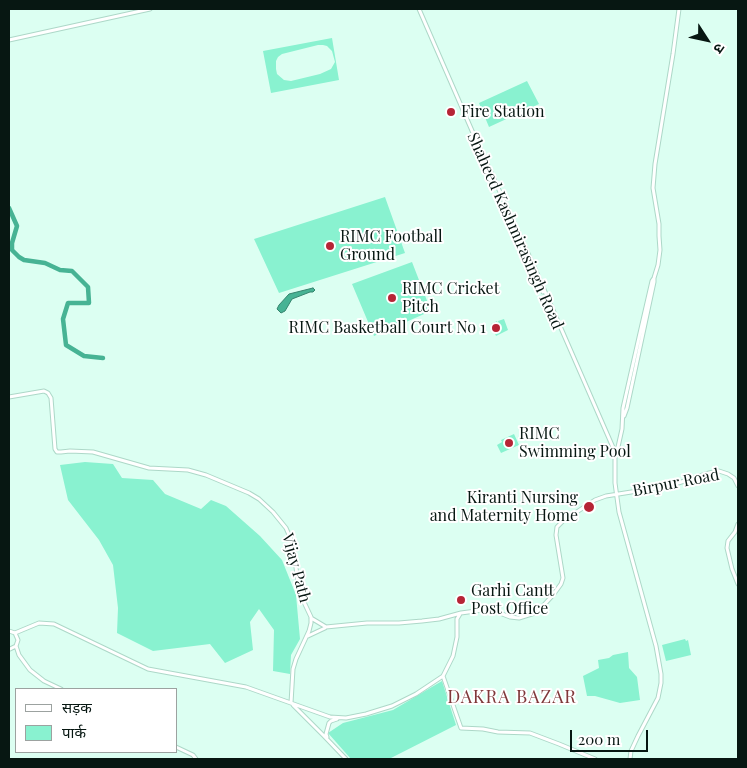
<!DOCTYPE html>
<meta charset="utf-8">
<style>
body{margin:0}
#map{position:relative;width:747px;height:768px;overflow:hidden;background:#dcfff2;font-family:"Playfair Display","Noto Sans Devanagari",serif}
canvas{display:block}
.frame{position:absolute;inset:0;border:10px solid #071712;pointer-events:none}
.legend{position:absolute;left:15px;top:688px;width:162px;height:65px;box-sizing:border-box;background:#fff;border:1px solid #9ca2a0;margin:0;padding:6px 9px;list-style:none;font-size:15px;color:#071712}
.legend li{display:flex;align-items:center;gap:10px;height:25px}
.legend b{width:25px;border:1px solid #9ca2a0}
.north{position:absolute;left:682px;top:15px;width:50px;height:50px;-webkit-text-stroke:4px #fff;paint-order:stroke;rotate:125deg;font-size:14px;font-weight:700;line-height:20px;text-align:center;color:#071712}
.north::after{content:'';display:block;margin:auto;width:18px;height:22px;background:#071712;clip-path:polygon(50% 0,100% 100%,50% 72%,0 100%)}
.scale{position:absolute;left:570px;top:730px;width:78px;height:22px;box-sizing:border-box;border:2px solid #071712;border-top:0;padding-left:6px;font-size:15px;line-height:18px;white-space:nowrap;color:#071712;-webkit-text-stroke:4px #fff;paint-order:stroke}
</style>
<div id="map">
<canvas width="747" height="768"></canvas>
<div class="frame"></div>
<ul class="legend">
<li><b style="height:6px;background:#fff"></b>सड़क</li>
<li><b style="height:14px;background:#89f2d0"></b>पार्क</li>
</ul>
<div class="north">उ</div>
<div class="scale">200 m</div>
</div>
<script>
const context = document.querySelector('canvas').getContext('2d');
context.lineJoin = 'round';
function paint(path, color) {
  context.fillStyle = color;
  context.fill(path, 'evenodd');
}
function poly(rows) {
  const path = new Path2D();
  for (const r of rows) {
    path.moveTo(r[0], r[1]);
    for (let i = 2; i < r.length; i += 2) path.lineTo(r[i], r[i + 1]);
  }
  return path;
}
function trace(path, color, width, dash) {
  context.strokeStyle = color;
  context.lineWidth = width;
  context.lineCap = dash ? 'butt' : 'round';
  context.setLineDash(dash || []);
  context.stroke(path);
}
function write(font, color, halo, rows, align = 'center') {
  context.font = font + ' "Playfair Display",serif';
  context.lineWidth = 4;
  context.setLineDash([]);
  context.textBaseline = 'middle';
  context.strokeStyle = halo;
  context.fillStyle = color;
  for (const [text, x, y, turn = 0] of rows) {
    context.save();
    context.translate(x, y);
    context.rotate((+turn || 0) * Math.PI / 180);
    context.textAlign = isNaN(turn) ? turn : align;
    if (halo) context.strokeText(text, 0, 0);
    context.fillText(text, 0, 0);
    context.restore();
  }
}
paint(poly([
 [332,38,339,80,271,93,263,51],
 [318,45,323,45,327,46,332,51,335,62,331,69,320,74,291,81,284,80,277,74,276,69,276,61,278,57,282,54],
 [527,81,539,104,489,127,479,103],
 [385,197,405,253,279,293,254,239],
 [412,262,431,311,374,336,352,284],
 [504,319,508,330,496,336,491,324,497,321,499,326,498,321],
 [514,434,519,445,501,453,497,445,502,442,501,440],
 [85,462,113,464,122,478,153,480,165,494,201,509,211,500,226,506,260,536,282,560,296,595,300,639,291,655,290,674,273,671,274,630,259,609,250,622,253,650,225,663,210,644,153,651,117,633,118,608,113,565,99,540,68,500,60,465],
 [685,639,686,641,688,640,691,655,666,661,662,645],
 [628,652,629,668,637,677,640,700,620,703,595,696,587,696,583,676,599,668,598,660,609,658,613,655],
 [442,681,456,725,389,759,351,759,328,733,343,723,393,710]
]), '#89f2d0');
const water = poly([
 [313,288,315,290,313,292,310,292,292,299,285,311,281,313,277,309,279,305,289,294,313,288]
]);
paint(water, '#47b394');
trace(water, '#34846d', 1);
trace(poly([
 [9,208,17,226,12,243,12,250,19,257,24,260,45,263,60,270,72,271,88,287,89,303,68,303,63,319,66,345,84,356,103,358]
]), '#47b394', 4.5);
const secondary = poly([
 [419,9,473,133,536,271,615,452,615,483,619,512,656,646,661,674,661,683,658,698,638,736,631,751,630,759],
 [9,40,150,9],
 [512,225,543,292],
 [9,397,44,391,48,393,51,398,55,449,57,452,61,452,70,451,93,452,149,468,188,470,206,475,249,493,259,499,273,512,286,528,293,544,298,583,303,600,311,617,311,623,309,631,296,659,293,669,291,703],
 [624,416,627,408,654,282,654,278],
 [614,452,618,447,622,429,623,408,640,333,652,281,654,278,658,265,660,250,659,236,659,224,653,188,655,164,673,54,679,9],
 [738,524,735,532,728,541,727,548,732,569,738,584],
 [311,618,326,627,367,623,399,623,422,621,439,619,461,613,483,610,492,610,510,617,519,618,535,613,542,607,553,595,561,584,563,578,556,535,557,527,563,521,595,500,606,496,669,486,709,473,719,471,728,474,734,478,738,486],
 [9,631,15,633,18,640,16,646,10,649],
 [15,633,39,623,54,624,148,669,246,687,330,717,346,718,366,714,392,706,416,694,443,676,453,656,457,637,457,619,460,614],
 [308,636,325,628],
 [16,646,19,655,30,670,44,681,61,689],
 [443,676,461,728,483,729,498,732,530,733,559,744,595,759],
 [293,705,324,736,346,759],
 [327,737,326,734,329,723,331,721,337,719],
 [176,747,193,755,196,759]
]);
trace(secondary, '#add8c8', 5);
trace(secondary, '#fff', 3);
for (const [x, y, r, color] of [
 [451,112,5,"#b62436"],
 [330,246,5,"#b62436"],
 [392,298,5,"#b62436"],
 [496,328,5,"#b62436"],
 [509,443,5,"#b62436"],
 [589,507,6,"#b62436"],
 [461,600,5,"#b62436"]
]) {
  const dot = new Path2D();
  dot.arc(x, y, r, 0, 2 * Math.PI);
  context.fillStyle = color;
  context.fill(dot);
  trace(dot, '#fff', 2);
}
write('16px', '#071712', '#fff', [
 ["Fire Station",461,112],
 ["RIMC Football",340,237],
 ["Ground",340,255],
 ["RIMC Cricket",402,289],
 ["Pitch",402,307],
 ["RIMC Basketball Court No 1",486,328,"right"],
 ["RIMC",519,434],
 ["Swimming Pool",519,452],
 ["Kiranti Nursing",578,498,"right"],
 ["and Maternity Home",578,516,"right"],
 ["Garhi Cantt",471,591],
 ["Post Office",471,609]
], 'left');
write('16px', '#071712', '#fff', [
 ["Shaheed Kashmirasingh Road",515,231,66],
 ["Birpur Road",676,483,-11],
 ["Vijay Path",296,568,75]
]);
context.letterSpacing = '1px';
write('18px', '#80383a', '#fff', [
 ["DAKRA BAZAR",512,697]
]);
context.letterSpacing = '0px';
</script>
